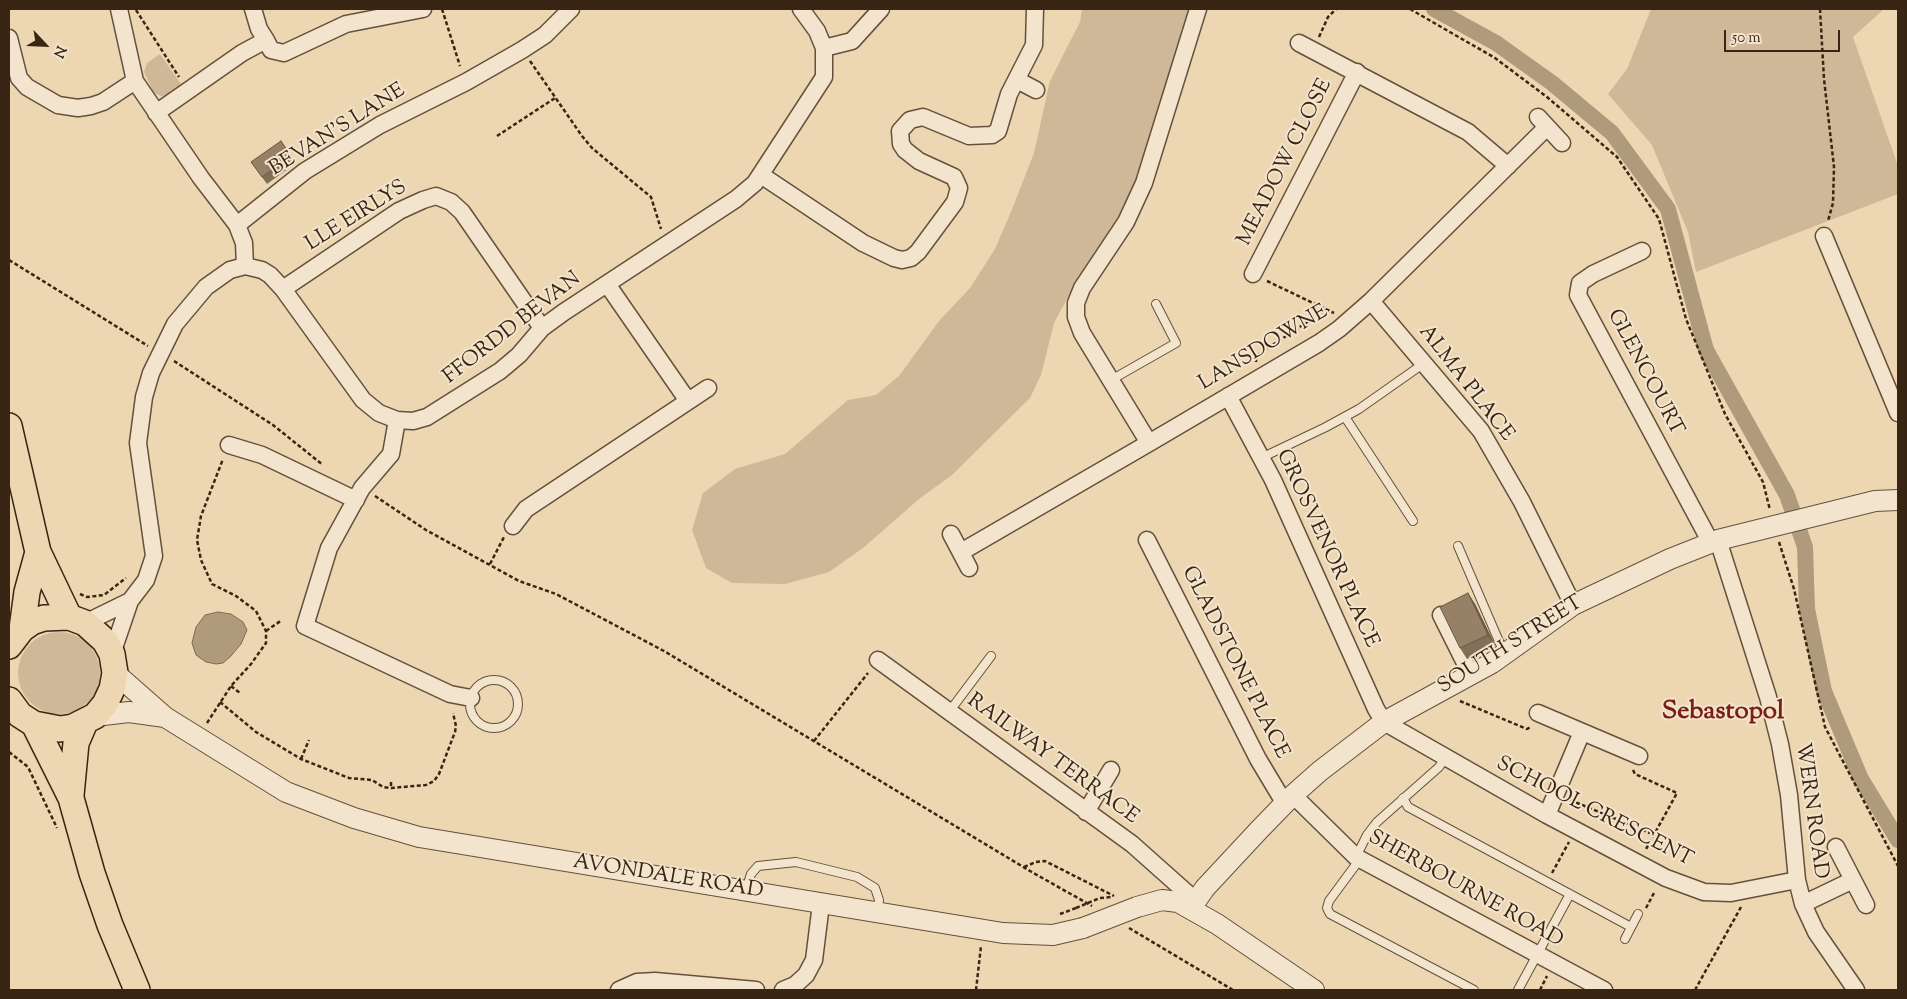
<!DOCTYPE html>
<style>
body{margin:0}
#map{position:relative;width:1907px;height:999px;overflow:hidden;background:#edd6b2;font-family:"Sorts Mill Goudy",serif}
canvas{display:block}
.frame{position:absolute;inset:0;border:10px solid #382513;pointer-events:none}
.north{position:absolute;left:20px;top:20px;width:50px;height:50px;-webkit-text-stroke:4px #f3e4cd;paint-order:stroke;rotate:115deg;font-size:14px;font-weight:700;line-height:20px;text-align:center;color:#382513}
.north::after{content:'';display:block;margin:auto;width:18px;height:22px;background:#382513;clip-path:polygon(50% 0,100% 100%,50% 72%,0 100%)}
.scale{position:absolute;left:1724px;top:30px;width:116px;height:22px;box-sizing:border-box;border:2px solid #382513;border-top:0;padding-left:6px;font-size:15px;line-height:18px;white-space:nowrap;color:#382513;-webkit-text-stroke:4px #f3e4cd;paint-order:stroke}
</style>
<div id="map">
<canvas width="1907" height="999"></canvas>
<div class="frame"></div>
<div class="north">N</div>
<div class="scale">50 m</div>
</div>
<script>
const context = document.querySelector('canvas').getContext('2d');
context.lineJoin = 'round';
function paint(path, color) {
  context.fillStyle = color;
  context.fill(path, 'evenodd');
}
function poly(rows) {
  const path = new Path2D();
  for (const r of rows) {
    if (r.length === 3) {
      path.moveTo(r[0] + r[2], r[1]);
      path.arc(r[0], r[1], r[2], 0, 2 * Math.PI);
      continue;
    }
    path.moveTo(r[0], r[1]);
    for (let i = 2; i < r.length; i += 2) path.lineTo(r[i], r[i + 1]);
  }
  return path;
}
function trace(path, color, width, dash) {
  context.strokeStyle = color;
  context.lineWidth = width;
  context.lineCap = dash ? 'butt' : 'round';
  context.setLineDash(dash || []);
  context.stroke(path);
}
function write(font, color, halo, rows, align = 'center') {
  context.font = font + ' "Sorts Mill Goudy",serif';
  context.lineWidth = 4;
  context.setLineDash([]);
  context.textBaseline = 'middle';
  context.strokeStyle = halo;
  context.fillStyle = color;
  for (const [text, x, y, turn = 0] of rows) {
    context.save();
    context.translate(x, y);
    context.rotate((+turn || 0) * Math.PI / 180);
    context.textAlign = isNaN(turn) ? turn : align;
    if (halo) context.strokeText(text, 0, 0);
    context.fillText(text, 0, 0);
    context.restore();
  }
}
paint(poly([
 [1082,9,1192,9,1140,179,1115,225,1074,286,1054,323,1041,375,1030,398,952,475,919,499,863,548,829,572,785,584,732,583,706,568,692,530,703,493,735,469,785,454,848,400,876,395,899,376,939,321,970,288,995,249,1013,207,1034,153,1050,81,1080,22],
 [1651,9,1884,9,1853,37,1898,166,1898,194,1696,272,1688,232,1652,145,1608,94,1627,69],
 [160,54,183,87,166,98,154,93,144,72,147,63],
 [59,673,41]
]), '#ceb897');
const water = poly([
 [218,612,231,614,243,622,247,630,241,644,231,656,223,663,216,664,206,662,196,655,192,643,196,627,205,615,218,612]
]);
paint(water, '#af9a7c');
trace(water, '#7f6b52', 1);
trace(poly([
 [1434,9,1496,43,1552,83,1612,133,1668,209,1706,350,1787,495,1805,547,1807,609,1824,691,1861,779,1898,840]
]), '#af9a7c', 16);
const service = poly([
 [1111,380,1176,343,1156,304],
 [1345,417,1413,521],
 [1261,458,1326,427,1359,409,1423,364],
 [1458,546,1504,653],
 [494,704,24],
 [949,712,991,656],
 [1403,798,1408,807,1631,927],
 [1356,857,1367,835,1377,822,1439,767,1445,758],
 [1360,859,1329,901,1327,908,1330,914,1474,990],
 [746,890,751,874,758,866,796,862,857,877,875,888,879,900,878,910],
 [1625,939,1638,914],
 [1518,990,1570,894]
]);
const minor = poly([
 [119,9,135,81,201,178,237,225,244,243,245,266],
 [253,9,259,29,266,40],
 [9,38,19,78,27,87,58,105,78,108,91,106,103,102,135,81],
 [1299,43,1468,132,1508,166],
 [824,48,852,41,881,9],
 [1017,80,1036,90],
 [156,113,242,53,266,40,271,50,284,53,346,24,423,9],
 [1538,117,1562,143],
 [761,175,863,243,894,258,902,260,911,258,918,252,955,202,959,188,954,177,919,161,905,150,901,144,900,131,910,120,923,117,969,136,992,135,998,131,1009,94,1034,45,1035,9],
 [237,225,305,171,380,125,466,82,522,50,545,35,571,9],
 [1824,236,1898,413],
 [1642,251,1593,274,1580,283,1578,295,1711,543],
 [1253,274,1357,72],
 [607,284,688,401],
 [283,289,399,211,423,200,436,196,451,202,462,212,542,328],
 [1371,301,1481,431,1522,502,1573,605],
 [1228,396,1273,480,1376,709,1384,722,1547,815,1666,878,1704,892,1731,893,1797,880],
 [397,420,391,454,362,488,329,548,305,626,450,694,471,698],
 [1149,443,1082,333,1076,317,1076,303,1082,288,1126,222,1144,183,1198,9],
 [229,445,262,455,356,500],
 [513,526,526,509,708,388],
 [951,534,969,568],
 [1147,540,1258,759,1285,804],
 [1718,540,1768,697,1780,744,1789,795,1797,880,1803,904,1816,932,1856,990],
 [961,552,1149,443,1319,343,1339,329,1371,301,1547,127],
 [1441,615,1471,675],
 [85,623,130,601],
 [112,654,130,601,146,580,154,556,138,443,144,397,151,373,175,324,206,287,230,270,245,266,262,270,270,275,283,289,363,400,379,413,397,420,413,421,427,417,500,371,519,355,542,328,564,312,736,199,755,183,824,77,824,48,817,31,801,9],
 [878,660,1132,844,1196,901],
 [1538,713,1639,756],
 [1293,795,1356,857,1604,990],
 [1086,812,1111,770],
 [1547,815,1582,732],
 [1836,847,1866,905],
 [1803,904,1853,880],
 [619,990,637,982,655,981,756,990],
 [783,990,795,985,806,975,814,960,821,904]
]);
const tertiary = poly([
 [115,673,165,717,286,792,354,818,419,837,1003,933,1053,935,1083,928],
 [95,716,129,712,165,717],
 [1137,907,1162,900,1178,902,1217,924,1314,990],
 [1191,908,1205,888,1259,830,1293,795,1320,771,1384,722,1492,663,1573,605,1670,559,1718,540,1875,501,1898,500]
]);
const primary = poly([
 [9,426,38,552,69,617],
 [22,629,27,592,38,552],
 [9,646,22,629,32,622,44,618,69,617,85,623,105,641,112,654,115,673,112,689,105,704,95,716,73,727,60,729,34,724,20,715,9,700],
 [34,724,71,798,92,873,110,925,137,990],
 [71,795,76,743,85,722]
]);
trace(service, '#65513b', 10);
trace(minor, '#65513b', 19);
trace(tertiary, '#65513b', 22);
trace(primary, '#382513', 28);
trace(poly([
 [442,9,460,66],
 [1410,9,1495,58,1547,97,1617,157,1659,219,1686,319,1725,414,1763,482,1770,510],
 [1820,9,1824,79,1834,167,1833,203,1828,221],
 [136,10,179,77],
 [1319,37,1328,17,1336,9],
 [530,61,582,136,592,148,651,197,661,229],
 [497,136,555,98],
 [9,260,148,346],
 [1267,281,1334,313],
 [174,361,273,425,323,465],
 [1256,362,1256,356,1327,309],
 [375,496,426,530,519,581,556,594,664,651,1030,871,1092,906],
 [1779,542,1794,589,1825,727,1898,866],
 [490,564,504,537],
 [80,594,87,597,104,595,126,578],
 [266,631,282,620],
 [231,686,240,693],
 [1460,701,1527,729,1531,727],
 [220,702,256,732,301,759,349,778,372,780,383,787,391,788,426,785,434,781,439,774,455,732,456,726,453,713],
 [207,723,231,686,251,664,266,643,266,631,256,611,236,596,212,584,201,560,197,540,201,516,223,459],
 [814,741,868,673],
 [9,752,28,767,57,828],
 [301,759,309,740],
 [1633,770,1635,774,1677,793,1645,851],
 [391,782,391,788],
 [1570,800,1650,833],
 [1024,867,1036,862,1045,861,1114,896],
 [1552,873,1569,842],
 [1100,898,1111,897],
 [1646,908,1655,891],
 [1060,914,1076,908],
 [1129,928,1233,990],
 [976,990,981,946],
 [1540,990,1547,976],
 [1695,990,1741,907]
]), '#382513', 2.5, [4, 2.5]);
trace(service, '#f3e4cd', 8);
trace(minor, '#f3e4cd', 16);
trace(tertiary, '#f3e4cd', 20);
trace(primary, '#edd6b2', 25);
const tertiaryBridge = poly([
 [1083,928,1137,907]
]);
trace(tertiaryBridge, '#65513b', 22, []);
trace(poly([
 [1076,908,1100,898]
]), '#382513', 2.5, [4, 2.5]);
trace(tertiaryBridge, '#f3e4cd', 20);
paint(poly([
 [281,141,296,163,267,184,251,162],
 [1468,593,1475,604,1495,645,1467,659,1460,648]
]), '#816f58');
paint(poly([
 [1468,593,1475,604,1495,645,1488,635]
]), '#695a47');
const building = poly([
 [281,141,291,156,262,177,251,162,281,141],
 [1468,593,1488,635,1460,648,1440,607,1468,593]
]);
paint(building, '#968166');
trace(building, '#695a47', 1);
write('21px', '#382513', '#f3e4cd', [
 ["BEVAN'S LANE",338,131,-32],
 ["MEADOW CLOSE",1286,163,-63],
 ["LLE EIRLYS",357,217,-32],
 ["FFORDD BEVAN",513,329,-38],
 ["LANSDOWNE",1264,349,-31],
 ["GLENCOURT",1644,373,62],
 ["ALMA PLACE",1465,384,52],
 ["GROSVENOR PLACE",1326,549,65],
 ["SOUTH STREET",1511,646,-32],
 ["GLADSTONE PLACE",1234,663,63],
 ["RAILWAY TERRACE",1052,760,36],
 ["WERN ROAD",1810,811,82],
 ["SCHOOL CRESCENT",1594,813,27],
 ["AVONDALE ROAD",668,878,9],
 ["SHERBOURNE ROAD",1465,890,29]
]);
write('bold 26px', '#7a1f14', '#f3e4cd', [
 ["Sebastopol",1723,714]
]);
</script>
